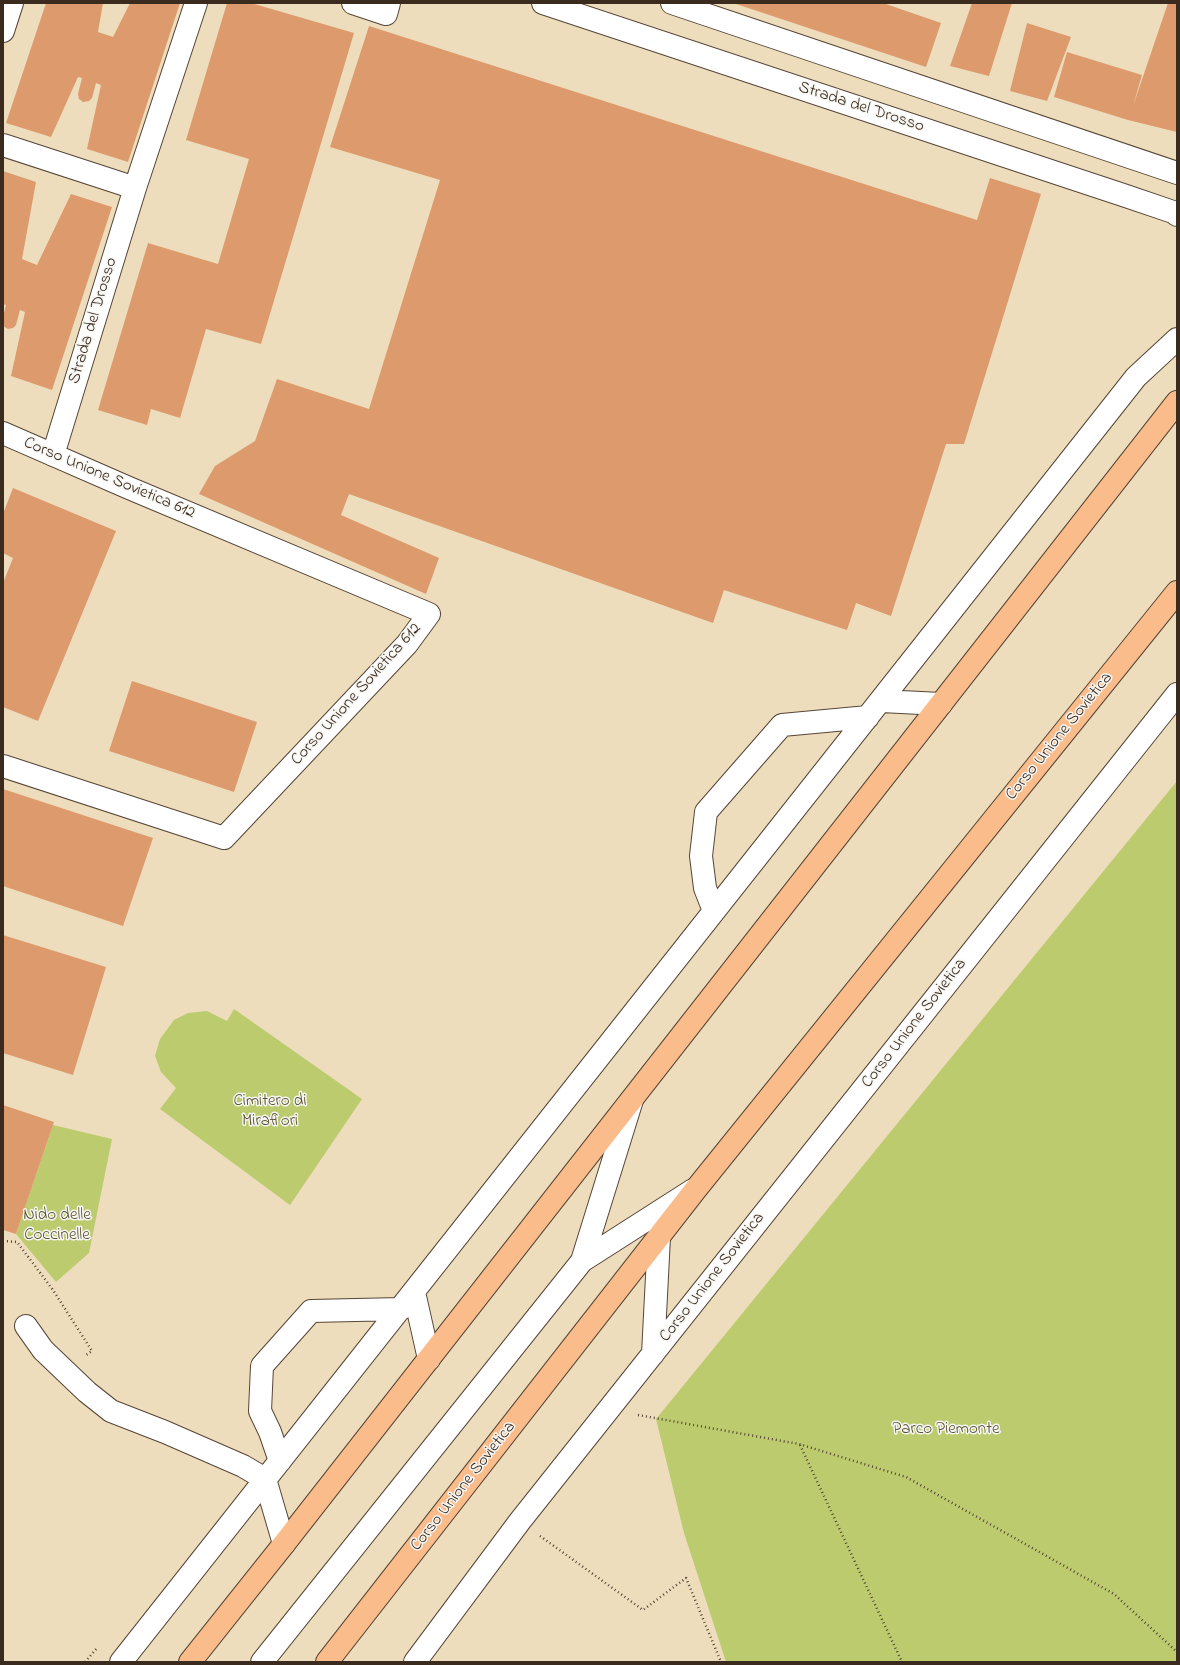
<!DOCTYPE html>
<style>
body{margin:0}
#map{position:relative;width:1180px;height:1665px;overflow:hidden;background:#edddbc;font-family:"Indie Flower",sans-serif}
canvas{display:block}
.frame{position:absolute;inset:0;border:4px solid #3b2a1e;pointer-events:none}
</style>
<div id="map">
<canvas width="1180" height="1665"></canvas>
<div class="frame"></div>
</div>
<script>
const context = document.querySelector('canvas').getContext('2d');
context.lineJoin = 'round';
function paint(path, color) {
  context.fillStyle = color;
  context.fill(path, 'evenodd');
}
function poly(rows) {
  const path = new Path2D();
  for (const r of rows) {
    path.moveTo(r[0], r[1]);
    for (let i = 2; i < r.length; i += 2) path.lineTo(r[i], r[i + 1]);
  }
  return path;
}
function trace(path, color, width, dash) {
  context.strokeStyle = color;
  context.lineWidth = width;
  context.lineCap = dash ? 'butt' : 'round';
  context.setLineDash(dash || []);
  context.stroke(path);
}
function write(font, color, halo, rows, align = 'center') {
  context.font = font + ' "Indie Flower",sans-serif';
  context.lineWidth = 3;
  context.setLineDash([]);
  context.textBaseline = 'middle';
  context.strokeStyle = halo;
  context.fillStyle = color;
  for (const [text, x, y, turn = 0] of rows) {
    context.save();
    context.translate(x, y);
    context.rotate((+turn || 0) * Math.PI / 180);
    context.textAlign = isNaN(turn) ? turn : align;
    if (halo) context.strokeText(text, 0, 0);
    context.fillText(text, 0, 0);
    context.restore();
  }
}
paint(poly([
 [1177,781,1177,1662,726,1662,684,1533,656,1419],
 [234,1009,362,1099,290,1205,160,1109,176,1088,161,1072,155,1056,160,1039,174,1020,188,1013,207,1011,227,1021],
 [53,1125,112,1139,89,1253,56,1282,16,1234]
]), '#bbcb6e');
paint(poly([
 [46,3,103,3,98,32,113,37,130,3,180,3,128,162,87,149,101,85,96,83,92,98,89,101,83,102,79,99,78,94,82,78,78,77,51,137,6,123],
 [227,3,251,3,354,33,261,344,206,329,180,418,151,409,147,425,98,410,148,243,218,264,249,159,186,140],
 [733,3,883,3,941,23,926,67],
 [972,3,1012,3,989,76,950,66],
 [1168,3,1177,3,1177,132,1128,120,1054,97,1067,52,1142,75,1133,106],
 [1027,23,1071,37,1047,101,1010,91],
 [369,26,977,220,990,178,1041,194,964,444,946,444,891,616,856,603,847,630,724,590,713,623,349,494,341,515,439,558,426,594,199,494,215,466,255,441,277,379,369,409,440,180,330,147],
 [3,171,36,182,22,259,37,265,71,194,112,207,52,390,11,376,25,312,20,310,16,325,13,328,8,329,3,326,3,317,6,305,3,304],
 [13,488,116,531,38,721,3,707,3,583,13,558,3,553,3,514],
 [132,681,257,722,234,792,109,751],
 [3,789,153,838,123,926,3,886],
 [3,935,106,967,73,1075,3,1053],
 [3,1105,54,1122,16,1234,3,1230]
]), '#dd9b6d');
const minor = poly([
 [353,3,386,14,389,3],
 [543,3,1126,196,1173,212,1177,215],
 [672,3,1177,173],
 [3,31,12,3],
 [3,145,135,188],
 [3,433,129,488,429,614,407,644,224,838,3,766],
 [53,455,135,188,196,3],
 [881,701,941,704],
 [714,911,705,888,701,856,706,812,782,725,868,717],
 [582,1261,632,1100],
 [414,1292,429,1359],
 [26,1326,43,1350,87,1392,111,1411,165,1432,243,1466,265,1479,284,1544],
 [653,1354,659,1237],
 [280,1461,270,1432,260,1411,262,1366,311,1311,401,1309],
 [121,1662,1136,377,1177,339],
 [262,1662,582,1261,693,1190],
 [415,1662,520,1521,1177,694]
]);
const major = poly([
 [190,1662,284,1544,1177,402],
 [327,1662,696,1189,1177,592]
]);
trace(minor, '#564536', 24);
trace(major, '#564536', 24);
trace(poly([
 [3,1241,17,1242,53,1290,92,1351,86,1355],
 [638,1415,799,1444,906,1477,1114,1594,1177,1652],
 [800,1445,902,1662],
 [540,1536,643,1610,686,1578,721,1662],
 [85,1662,98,1647]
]), '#564536', 2.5, [1, 3]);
trace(minor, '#fff', 22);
trace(major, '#f9bc8a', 22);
write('17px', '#3b2a1e', '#f6f6f2', [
 ["Strada del Drosso",861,108,18],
 ["Strada del Drosso",94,321,-73],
 ["Corso Unione Sovietica 612",109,479,23],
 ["Corso Unione Sovietica 612",357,695,-48],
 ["Corso Unione Sovietica",1060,737,-51],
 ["Corso Unione Sovietica",915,1024,-52],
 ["Corso Unione Sovietica",713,1278,-52],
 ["Corso Unione Sovietica",464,1487,-52]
]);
write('17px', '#5b5232', '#f6f6f2', [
 ["Cimitero di",270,1102],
 ["Mirafiori",270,1122],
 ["Nido delle",57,1216],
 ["Coccinelle",57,1236],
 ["Parco Piemonte",946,1430]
]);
</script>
